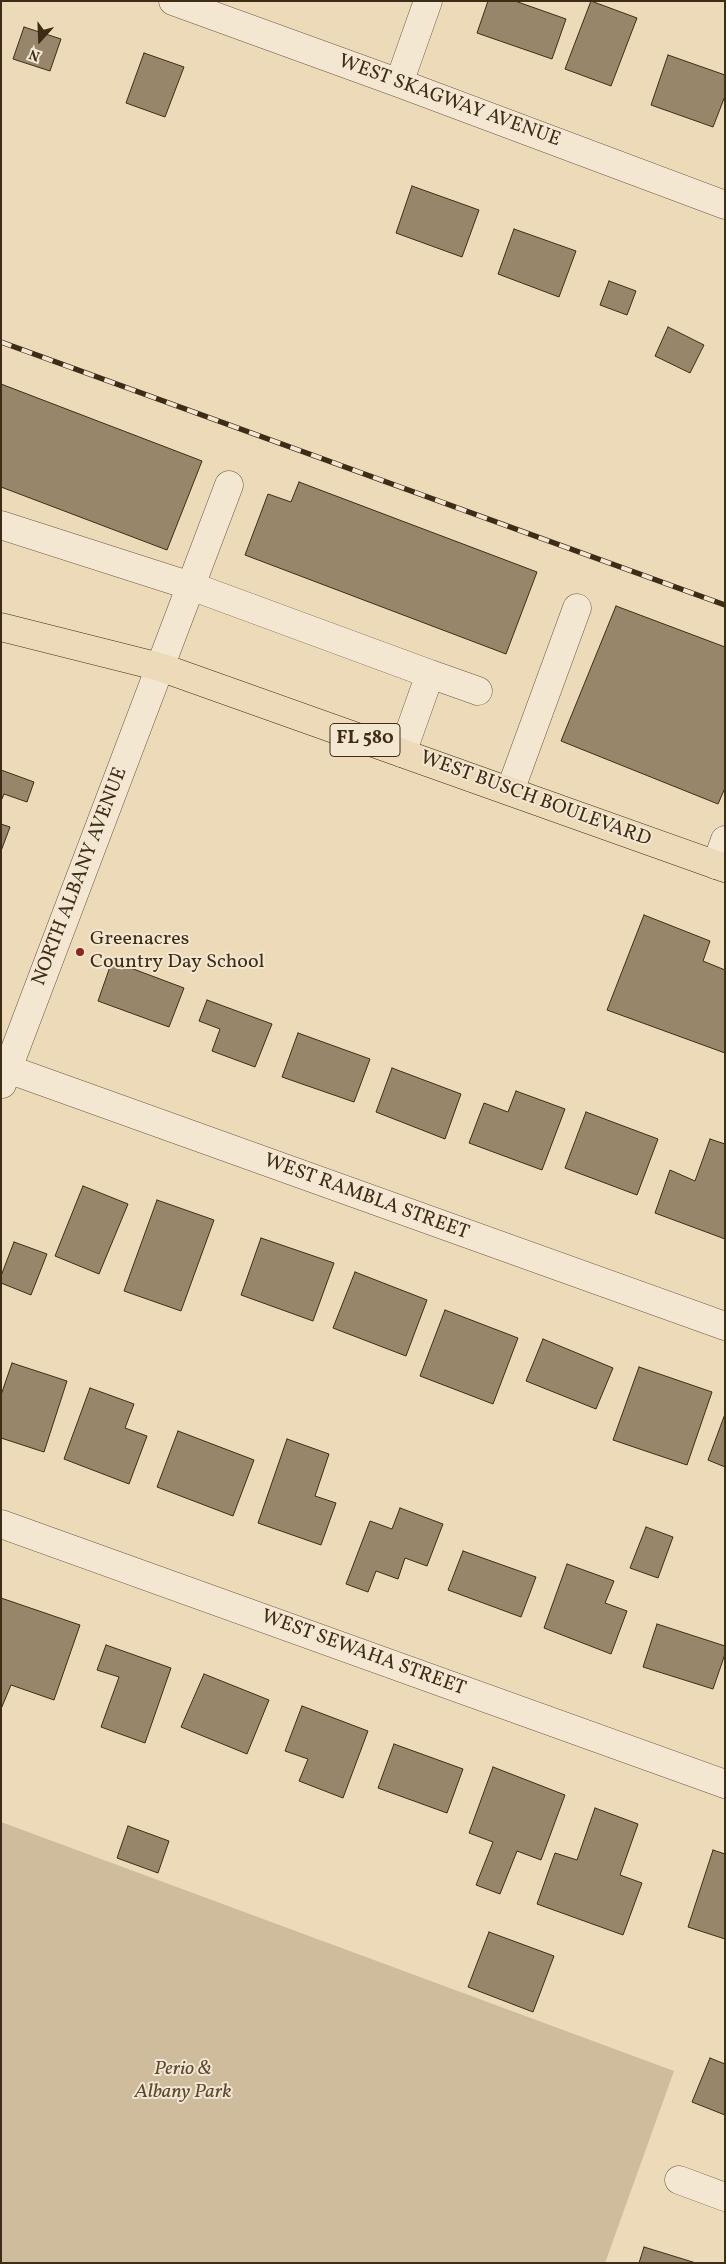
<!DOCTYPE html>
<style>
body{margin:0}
#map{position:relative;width:726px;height:2264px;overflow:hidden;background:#ecdab9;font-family:Vollkorn,serif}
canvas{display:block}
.frame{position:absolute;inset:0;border:2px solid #3e2c17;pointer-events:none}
.north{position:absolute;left:15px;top:15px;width:50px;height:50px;-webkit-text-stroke:4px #f3e7d2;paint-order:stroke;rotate:200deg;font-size:14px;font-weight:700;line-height:20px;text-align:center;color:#3e2c17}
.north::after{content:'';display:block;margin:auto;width:18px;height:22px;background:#3e2c17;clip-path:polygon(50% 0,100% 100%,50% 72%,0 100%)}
</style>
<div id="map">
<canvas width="726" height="2264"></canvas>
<div class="frame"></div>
<div class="north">N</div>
</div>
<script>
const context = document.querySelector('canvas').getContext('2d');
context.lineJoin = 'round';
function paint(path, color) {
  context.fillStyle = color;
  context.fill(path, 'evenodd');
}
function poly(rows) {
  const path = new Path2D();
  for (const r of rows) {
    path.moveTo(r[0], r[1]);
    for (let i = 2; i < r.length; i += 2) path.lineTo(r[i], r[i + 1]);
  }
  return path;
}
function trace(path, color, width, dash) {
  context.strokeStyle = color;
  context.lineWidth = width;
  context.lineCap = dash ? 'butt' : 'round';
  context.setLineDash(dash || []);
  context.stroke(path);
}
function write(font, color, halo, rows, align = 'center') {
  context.font = font + ' Vollkorn,serif';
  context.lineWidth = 4;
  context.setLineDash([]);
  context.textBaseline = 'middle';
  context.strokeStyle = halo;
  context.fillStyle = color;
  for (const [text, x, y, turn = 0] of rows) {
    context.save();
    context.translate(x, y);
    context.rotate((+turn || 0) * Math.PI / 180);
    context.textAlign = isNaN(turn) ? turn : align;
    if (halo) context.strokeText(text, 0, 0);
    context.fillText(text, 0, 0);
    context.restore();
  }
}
paint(poly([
 [1,1822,674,2071,605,2263,1,2263]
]), '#cebc9d');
const building = poly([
 [488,1,515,1,566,19,552,59,477,33,488,1],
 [591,1,637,18,611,86,565,69,591,1],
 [24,27,61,39,50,71,13,59,24,27],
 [144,53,184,67,165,117,126,103,144,53],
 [668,55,725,75,725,96,713,127,651,105,668,55],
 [412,186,479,210,462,257,396,233,412,186],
 [514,229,576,251,559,297,498,274,514,229],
 [609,281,636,291,627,315,600,305,609,281],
 [668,327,704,345,690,373,655,356,668,327],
 [1,384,202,461,167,550,1,487,1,384],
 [299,482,537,572,506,654,245,555,268,494,291,502,299,482],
 [616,606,725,647,725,788,718,804,561,741,616,606],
 [1,770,34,782,27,802,4,794,1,801,1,770],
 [1,824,10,827,1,851,1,824],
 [644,915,710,941,703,961,725,970,725,1053,607,1010,644,915],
 [112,961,184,988,169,1027,98,1001,112,961],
 [207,1000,272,1024,255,1067,212,1051,220,1029,199,1021,207,1000],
 [298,1033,370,1059,354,1102,282,1077,298,1033],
 [392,1068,461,1094,445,1139,376,1112,392,1068],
 [516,1091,565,1109,542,1170,469,1143,484,1103,508,1112,516,1091],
 [586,1112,658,1139,637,1195,565,1168,586,1112],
 [710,1139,725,1144,725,1239,655,1213,670,1170,695,1181,710,1139],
 [83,1186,128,1204,99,1274,55,1256,83,1186],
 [157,1200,214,1220,181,1311,124,1291,157,1200],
 [261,1238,334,1263,313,1321,241,1295,261,1238],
 [14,1242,47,1254,31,1295,1,1283,1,1276,14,1242],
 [355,1272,427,1300,406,1356,333,1328,355,1272],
 [445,1310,518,1338,493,1404,420,1376,445,1310],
 [543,1339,613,1368,596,1409,526,1381,543,1339],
 [12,1363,67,1381,44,1452,1,1438,1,1395,12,1363],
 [639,1367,712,1392,687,1465,613,1440,639,1367],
 [90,1388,134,1404,125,1428,147,1436,129,1484,64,1459,90,1388],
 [725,1414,725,1467,708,1460,725,1414],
 [178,1431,254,1460,233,1516,157,1487,178,1431],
 [287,1439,329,1454,315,1496,336,1503,321,1545,258,1523,287,1439],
 [400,1508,443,1524,427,1566,405,1558,398,1579,376,1571,368,1592,346,1584,370,1521,392,1529,400,1508],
 [646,1527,673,1537,658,1578,630,1568,646,1527],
 [463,1551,536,1577,521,1617,448,1590,463,1551],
 [567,1564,614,1581,605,1603,627,1611,611,1654,544,1628,567,1564],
 [1,1598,80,1625,54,1700,11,1685,1,1709,1,1598],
 [657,1624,725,1646,725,1654,713,1689,643,1667,657,1624],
 [106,1645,171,1668,145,1743,101,1727,119,1677,97,1670,106,1645],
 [204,1674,269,1700,247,1754,181,1727,204,1674],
 [302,1706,368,1731,343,1798,299,1781,308,1759,285,1751,302,1706],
 [394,1744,463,1769,447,1813,378,1788,394,1744],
 [493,1767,565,1795,541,1860,517,1851,500,1894,476,1885,493,1842,469,1833,493,1767],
 [595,1808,638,1824,620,1875,642,1883,623,1935,537,1904,555,1853,577,1860,595,1808],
 [128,1826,169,1841,158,1873,117,1858,128,1826],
 [713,1850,725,1854,725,1939,688,1927,713,1850],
 [489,1932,554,1956,533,2012,468,1987,489,1932],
 [710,2058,725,2064,725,2115,692,2102,710,2058],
 [644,2247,696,2263,639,2263,644,2247]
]);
paint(building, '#98866b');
trace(building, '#3e2c17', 1);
const minor = poly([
 [173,1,399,83,725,205],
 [399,83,428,1],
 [1,525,191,586,430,674,402,753],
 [430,674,478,691],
 [510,791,577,608],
 [716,865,725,840],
 [8,1069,725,1326],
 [2,1084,229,485],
 [1,1524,725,1784],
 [679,2180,725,2197]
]);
const major = poly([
 [1,627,160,667,725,868]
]);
trace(minor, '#6a5840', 29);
trace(major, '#3e2c17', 29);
trace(minor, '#f3e7d2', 28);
trace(major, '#ecdab9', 28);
const rail = poly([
 [1,342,725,605]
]);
trace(rail, '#3e2c17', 5.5);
trace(rail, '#f3e7d2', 4, [11]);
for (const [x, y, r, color] of [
 [80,952,5,"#8f2418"]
]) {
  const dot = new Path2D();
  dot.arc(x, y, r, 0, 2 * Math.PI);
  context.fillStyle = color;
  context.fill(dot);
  trace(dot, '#f3e7d2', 2);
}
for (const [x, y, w] of [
 [365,740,70]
]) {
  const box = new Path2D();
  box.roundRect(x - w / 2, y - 16.5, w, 33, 4);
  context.fillStyle = '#f3e7d2';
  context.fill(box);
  trace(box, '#3e2c17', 1);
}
write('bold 19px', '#3e2c17', null, [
 ["FL 580",365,740]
]);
write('20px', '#3e2c17', '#f3e7d2', [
 ["WEST SKAGWAY AVENUE",449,102,20],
 ["WEST BUSCH BOULEVARD",535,800,20],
 ["NORTH ALBANY AVENUE",81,877,-69],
 ["WEST RAMBLA STREET",366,1198,20],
 ["WEST SEWAHA STREET",363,1654,20]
]);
write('20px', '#3e2c17', '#f3e7d2', [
 ["Greenacres",90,940],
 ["Country Day School",90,963]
], 'left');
write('italic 20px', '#5b4932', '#f3e7d2', [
 ["Perio &",183,2070],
 ["Albany Park",183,2093]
]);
</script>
